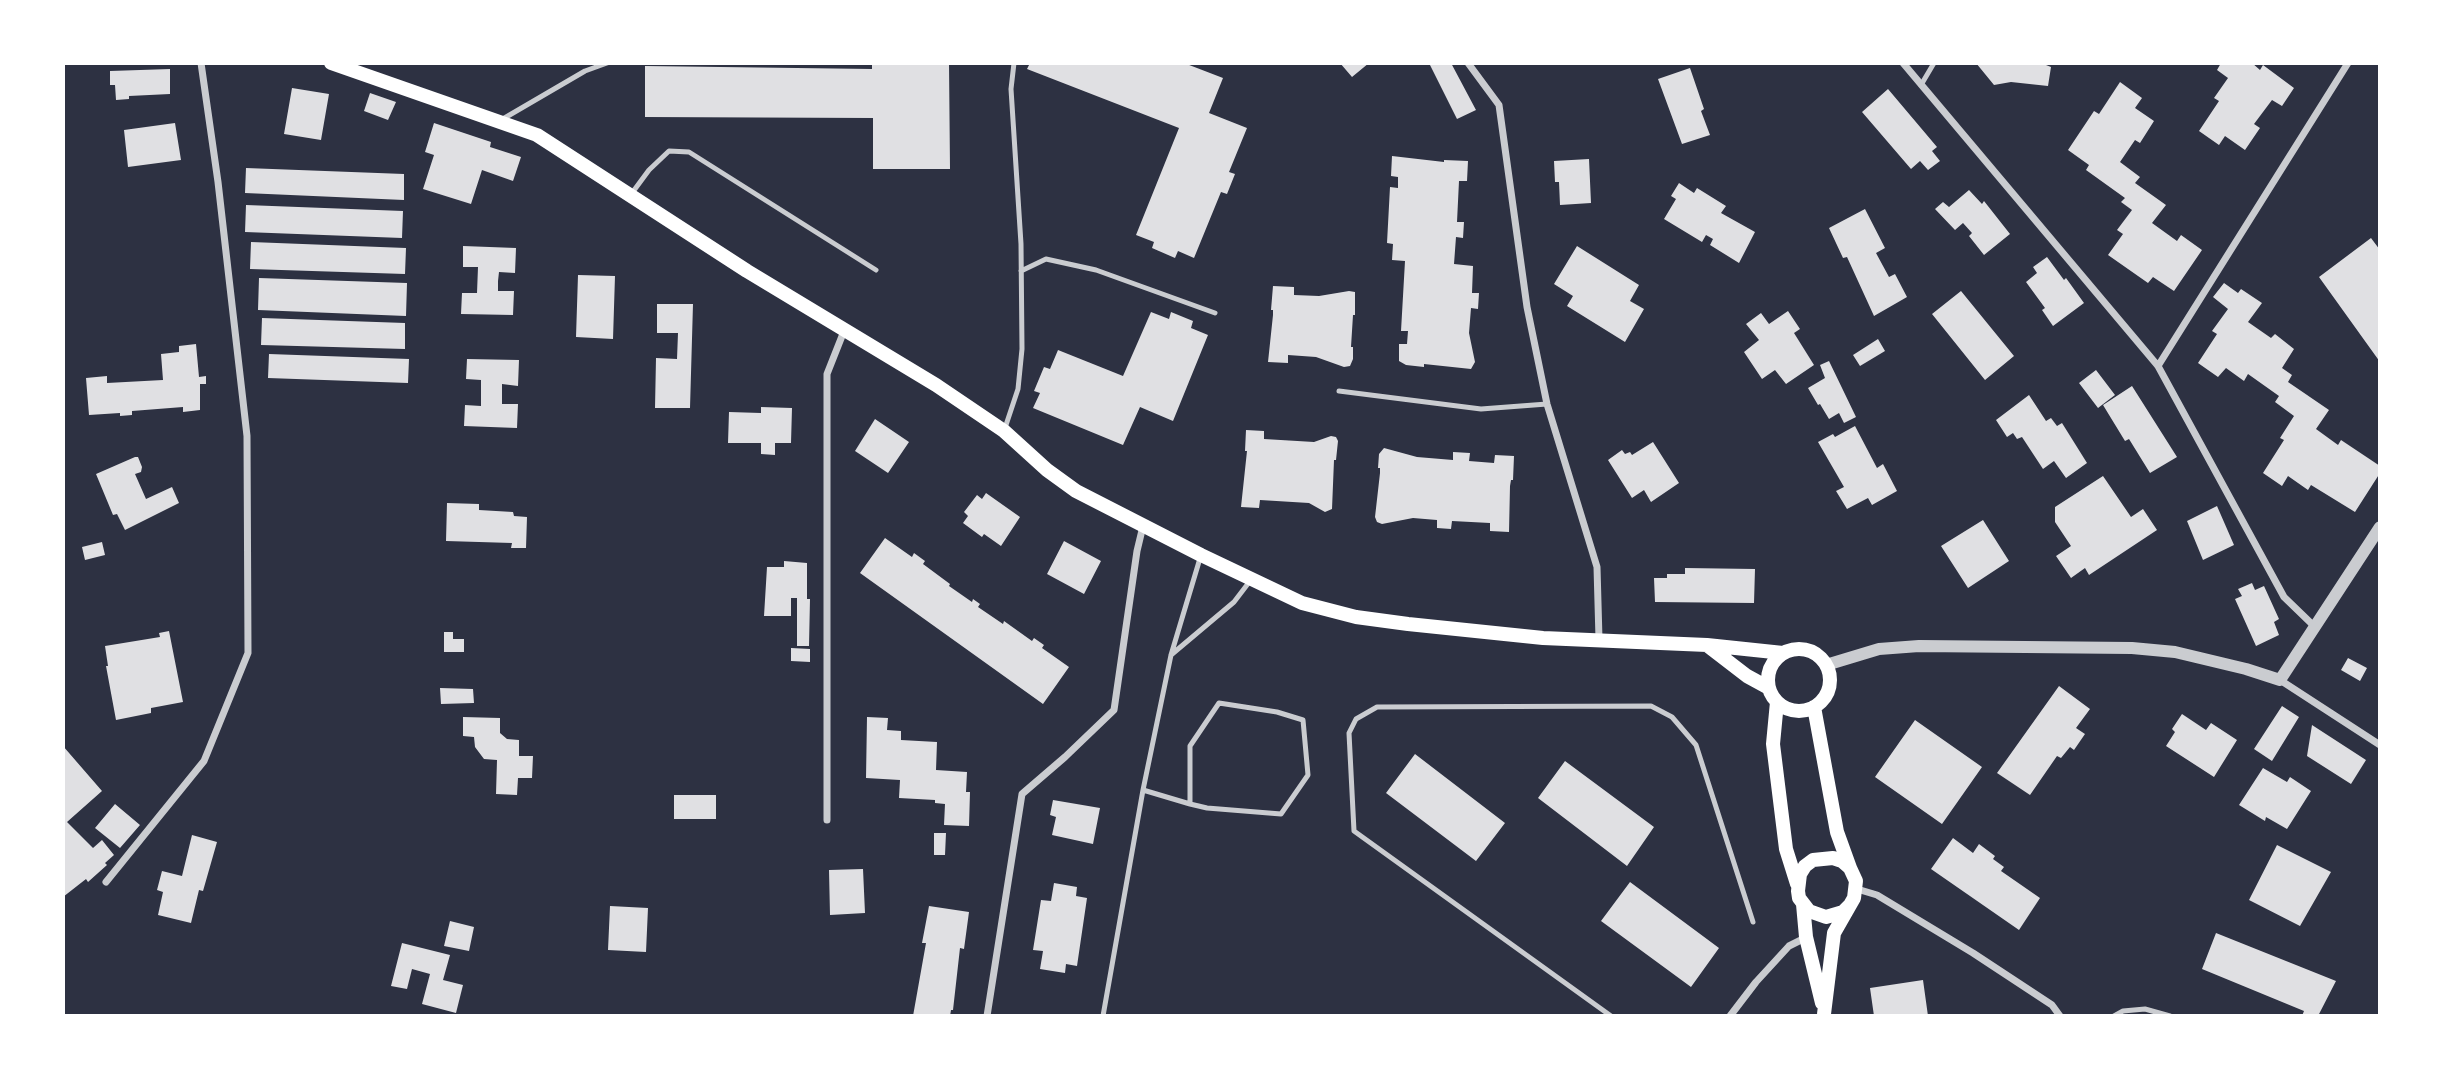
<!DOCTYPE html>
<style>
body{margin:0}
#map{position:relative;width:2443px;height:1079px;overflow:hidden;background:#2d3142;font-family:"Fira Sans Condensed",sans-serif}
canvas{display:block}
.frame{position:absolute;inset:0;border:65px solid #fff;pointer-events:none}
</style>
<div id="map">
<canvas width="2443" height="1079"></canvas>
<div class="frame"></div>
</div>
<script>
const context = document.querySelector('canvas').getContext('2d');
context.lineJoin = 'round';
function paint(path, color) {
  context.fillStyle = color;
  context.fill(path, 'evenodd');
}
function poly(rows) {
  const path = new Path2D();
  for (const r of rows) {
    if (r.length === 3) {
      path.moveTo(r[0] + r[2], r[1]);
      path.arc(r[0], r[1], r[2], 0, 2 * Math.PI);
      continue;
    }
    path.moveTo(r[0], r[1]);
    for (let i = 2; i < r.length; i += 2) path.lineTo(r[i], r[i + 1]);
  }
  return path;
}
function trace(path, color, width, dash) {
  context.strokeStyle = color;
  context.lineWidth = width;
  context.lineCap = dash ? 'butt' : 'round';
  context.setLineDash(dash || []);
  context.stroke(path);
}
paint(poly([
 [872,63,949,63,950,169,873,169,873,118,645,117,645,66,872,69],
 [1030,63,1184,63,1223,78,1209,113,1247,128,1229,172,1235,174,1227,194,1221,192,1194,258,1178,251,1175,258,1152,248,1154,242,1136,235,1179,128,1027,69],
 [1340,63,1369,63,1352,77],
 [1429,63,1451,63,1476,110,1457,119],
 [1976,63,2041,63,2051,67,2048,86,2011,82,1994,85],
 [2221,63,2252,63,2260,70,2263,65,2294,88,2282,106,2272,100,2254,124,2260,128,2245,150,2225,136,2219,145,2199,131,2219,101,2214,98,2228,78,2217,70],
 [1690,68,1704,109,1701,111,1710,135,1682,144,1658,79],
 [170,69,170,94,129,96,129,99,116,100,115,85,110,85,110,71],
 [2120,82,2142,98,2135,108,2154,121,2140,143,2135,140,2120,162,2140,177,2135,183,2166,205,2152,223,2177,241,2181,235,2202,250,2174,291,2153,277,2148,283,2108,255,2123,234,2117,230,2132,210,2121,202,2125,198,2086,170,2089,165,2068,150,2094,111,2099,114],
 [292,88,329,94,321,140,284,134],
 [1888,89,1937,147,1932,151,1940,161,1928,170,1920,161,1911,169,1862,112],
 [370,93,396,102,388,120,364,111],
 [175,123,181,160,128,167,124,130],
 [434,123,491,142,490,147,521,157,513,181,482,170,471,204,423,189,434,155,425,152],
 [1392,156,1444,162,1444,160,1468,161,1467,181,1459,181,1457,222,1464,222,1463,238,1456,237,1454,264,1473,266,1472,293,1479,293,1478,309,1471,308,1469,333,1475,362,1471,369,1424,364,1424,367,1406,365,1399,361,1399,344,1407,344,1408,331,1401,331,1405,261,1392,260,1393,244,1387,243,1390,187,1398,188,1398,177,1391,176],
 [1589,159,1591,203,1560,205,1559,182,1555,182,1554,161],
 [246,168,404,174,404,200,245,193],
 [1679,183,1694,193,1697,188,1726,206,1721,213,1755,232,1739,263,1710,245,1713,239,1706,235,1702,242,1664,219,1676,199,1671,196],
 [1969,190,1982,204,1984,201,2010,234,1984,255,1969,236,1972,233,1963,223,1955,230,1935,209,1943,202,1949,207],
 [246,205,403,211,402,238,245,232],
 [1865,209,1885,248,1876,253,1889,277,1895,274,1907,297,1874,316,1847,257,1843,258,1829,228],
 [2371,238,2380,250,2380,362,2319,277],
 [251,242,406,248,405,274,250,269],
 [463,246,516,248,515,273,499,272,498,281,498,291,514,291,513,315,461,314,462,293,477,293,478,267,463,267],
 [1577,246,1639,285,1630,301,1644,309,1625,342,1567,306,1573,296,1554,284],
 [2047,257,2064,280,2066,278,2084,303,2053,326,2042,310,2045,308,2026,282,2037,273,2033,267],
 [578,275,615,276,613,339,576,337],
 [259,278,407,283,406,316,258,310],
 [2224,283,2238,293,2241,289,2262,303,2248,322,2271,338,2275,334,2294,349,2282,368,2292,375,2288,382,2329,410,2316,429,2338,445,2341,440,2380,466,2380,473,2355,512,2311,485,2308,490,2288,476,2282,486,2263,473,2284,440,2280,438,2294,416,2275,402,2279,396,2248,374,2244,381,2226,368,2218,377,2198,363,2217,334,2212,331,2228,309,2213,297],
 [1273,286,1294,287,1294,295,1319,296,1349,291,1355,292,1355,315,1353,315,1351,347,1353,347,1353,359,1350,366,1344,367,1316,357,1288,355,1288,363,1268,362,1273,315,1273,310,1271,310],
 [1961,291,2014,356,1985,380,1932,314],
 [657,304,693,304,690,408,655,408,656,358,677,359,678,333,657,333],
 [1788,311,1800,329,1794,333,1814,365,1786,384,1775,370,1762,379,1744,352,1759,340,1746,324,1761,313,1769,324],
 [1151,312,1169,319,1171,312,1193,321,1191,328,1208,335,1173,421,1140,407,1123,445,1033,408,1040,393,1034,391,1044,367,1050,369,1058,350,1123,376],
 [262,318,405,323,405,349,261,345],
 [1878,339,1885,351,1860,366,1853,355],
 [196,344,199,377,206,376,206,384,200,384,200,410,183,412,183,407,132,411,132,415,120,416,120,413,89,415,86,378,107,376,107,383,163,380,161,354,179,352,179,346],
 [269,354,409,359,408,383,268,378],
 [467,359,519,360,518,386,502,384,502,404,518,404,517,428,464,426,465,405,481,406,481,380,466,379],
 [1829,361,1856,417,1844,423,1839,413,1829,419,1820,404,1818,405,1808,388,1825,378,1820,365],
 [2096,370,2115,395,2098,408,2079,383],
 [2132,386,2177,457,2150,473,2129,439,2125,441,2103,405],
 [2029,395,2046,421,2051,418,2057,426,2062,423,2087,463,2066,478,2054,461,2043,469,2022,437,2017,439,2013,433,2007,437,1996,420],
 [761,407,792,408,791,443,775,443,775,455,761,454,761,443,728,443,729,412,761,413],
 [875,419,909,442,888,473,855,451],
 [1855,426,1877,468,1883,464,1897,491,1872,505,1868,498,1847,509,1836,491,1844,487,1818,442,1833,434,1835,437],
 [1246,430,1264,431,1264,439,1314,442,1331,436,1336,437,1338,441,1336,460,1334,460,1332,509,1325,512,1309,503,1260,500,1259,508,1241,507,1247,451,1245,451],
 [1653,442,1679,483,1651,502,1644,490,1632,498,1608,460,1622,450,1625,454,1630,452,1632,455],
 [1384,448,1417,457,1453,460,1453,452,1470,453,1469,461,1494,463,1495,455,1514,456,1513,480,1511,480,1510,486,1509,532,1490,531,1490,523,1452,521,1451,529,1437,528,1437,520,1413,518,1382,524,1377,522,1375,517,1380,473,1380,468,1378,468,1379,454],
 [135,457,138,457,142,467,141,472,135,474,146,499,172,487,179,503,125,530,117,514,113,515,96,474],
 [2103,476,2131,517,2143,509,2157,530,2089,575,2085,568,2071,578,2056,556,2071,546,2055,522,2055,507],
 [986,493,1020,517,1001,546,984,534,982,537,963,523,968,516,964,512,977,495,982,499],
 [447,503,479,504,479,510,513,512,514,516,527,517,526,548,511,548,512,543,446,541],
 [2217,506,2234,545,2203,560,2187,521],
 [1983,520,2009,561,1968,588,1941,546],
 [885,538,912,557,914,553,925,561,923,564,950,584,949,586,972,602,973,599,980,604,978,607,1003,624,1004,621,1032,641,1034,638,1044,645,1042,648,1069,667,1043,704,860,573],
 [1064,541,1101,561,1084,594,1047,574],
 [102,542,105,555,85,560,82,547],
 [784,561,807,563,807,599,810,599,809,646,797,646,797,598,791,598,791,616,764,616,767,567,784,567],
 [1685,568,1755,569,1754,603,1655,602,1654,578,1667,578,1667,574,1685,574],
 [2252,583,2255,590,2264,586,2279,619,2274,622,2279,635,2256,646,2235,599,2242,596,2238,589],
 [169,631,183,702,151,708,151,713,116,720,106,666,108,666,105,646,160,637,159,633],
 [444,632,453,632,453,639,464,639,464,652,444,652],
 [791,648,810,649,810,662,791,661],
 [2348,658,2367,668,2360,681,2341,670],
 [2059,686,2090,709,2076,728,2085,734,2074,750,2070,747,2061,758,2057,756,2030,795,1997,773],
 [440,688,473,689,474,703,441,704],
 [2282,706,2299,717,2272,761,2254,749],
 [2182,714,2206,730,2211,723,2237,740,2214,777,2166,746,2175,732,2172,729],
 [463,717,500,718,500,733,507,739,519,740,519,756,533,756,532,778,518,778,517,795,496,794,497,760,484,759,475,747,474,737,463,736],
 [867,717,888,718,887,730,901,731,901,740,937,742,936,770,967,772,966,792,970,792,969,826,944,825,945,804,935,803,935,800,899,798,900,780,866,778],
 [1915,720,1982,767,1942,824,1875,777],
 [2312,725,2366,760,2351,784,2307,756],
 [63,746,102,791,67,822,93,848,102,840,114,855,105,863,107,865,88,882,86,879,63,897],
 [1415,754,1505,823,1476,861,1386,793],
 [1565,761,1654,827,1627,866,1538,798],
 [2263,768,2287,782,2290,777,2311,791,2287,829,2266,817,2265,821,2239,805],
 [674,795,716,795,716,819,674,819],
 [1053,800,1100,808,1093,844,1052,835,1056,817,1050,815],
 [115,804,140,825,120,848,95,828],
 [934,833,946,833,945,855,934,855],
 [192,835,217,842,203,891,199,890,191,923,158,915,163,892,157,890,162,871,182,876],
 [1953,838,1973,853,1979,844,1995,856,1993,859,2004,867,2001,871,2040,898,2019,930,1931,869],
 [2277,845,2331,872,2300,926,2249,900],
 [863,869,865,913,830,915,829,870],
 [1630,882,1719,948,1691,987,1601,921],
 [1054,883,1077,887,1076,896,1087,898,1077,966,1066,964,1065,973,1040,969,1043,951,1033,950,1041,900,1051,901],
 [610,906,648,908,646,952,608,950],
 [929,906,969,912,964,949,960,948,953,1010,951,1010,950,1016,913,1016,926,943,922,943],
 [450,921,474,927,469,951,444,946],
 [2216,933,2336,981,2318,1016,2302,1016,2304,1011,2202,969],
 [402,943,450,955,443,980,463,985,456,1013,422,1004,430,974,412,969,407,989,391,986],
 [1923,980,1928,1016,1874,1016,1870,988]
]), '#e0e0e3');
trace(poly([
 [1921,85,1934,63],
 [501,120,585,71,607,63],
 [632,193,649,170,669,151,689,152,876,270],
 [1021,271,1046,259,1096,270,1215,313],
 [1339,391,1481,409,1547,404],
 [1005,428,1018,389,1022,349,1021,244,1011,89,1014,63],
 [1171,655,1234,602,1250,581],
 [1143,790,1190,804,1207,808,1281,814,1308,775,1303,720,1277,712,1219,703,1190,746,1190,804],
 [1103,1016,1143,790,1171,655,1201,555],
 [1611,1016,1354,831,1349,733,1356,719,1377,707,1651,706,1672,717,1696,745,1753,922],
 [2114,1016,2123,1011,2145,1009,2170,1016]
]), '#caccd0', 5);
trace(poly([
 [1468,63,1499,105,1527,307,1547,404,1597,567,1599,639],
 [1903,63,2158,366,2284,597,2314,626],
 [2158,366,2348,63],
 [2280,680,2380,745],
 [827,820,827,374,844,331],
 [106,882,204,761,248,653,247,436,218,182,201,63],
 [1857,889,1877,895,1973,953,2052,1005,2060,1016],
 [987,1016,1022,794,1065,757,1114,710,1137,551,1143,526],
 [1730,1016,1756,982,1789,946,1805,938]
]), '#caccd0', 7);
trace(poly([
 [1826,665,1879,649,1919,646,2132,648,2175,652,2246,669,2280,680,2380,527]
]), '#caccd0', 12);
trace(poly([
 [331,63,537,135,747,271,936,385,1004,431,1047,470,1076,491,1201,555,1302,603,1356,617,1408,624,1543,638,1707,645,1783,653],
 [1708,646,1747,676,1769,688],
 [1799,680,31],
 [1777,702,1773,744,1786,849,1797,884],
 [1814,707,1837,832,1850,868],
 [1803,904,1806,937,1822,1003],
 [1824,1014,1834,933,1854,898,1856,881,1850,868,1842,861,1833,858,1813,860,1805,866,1800,874,1798,891,1799,898,1809,911,1826,917,1843,912,1849,906]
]), '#fff', 14);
</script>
